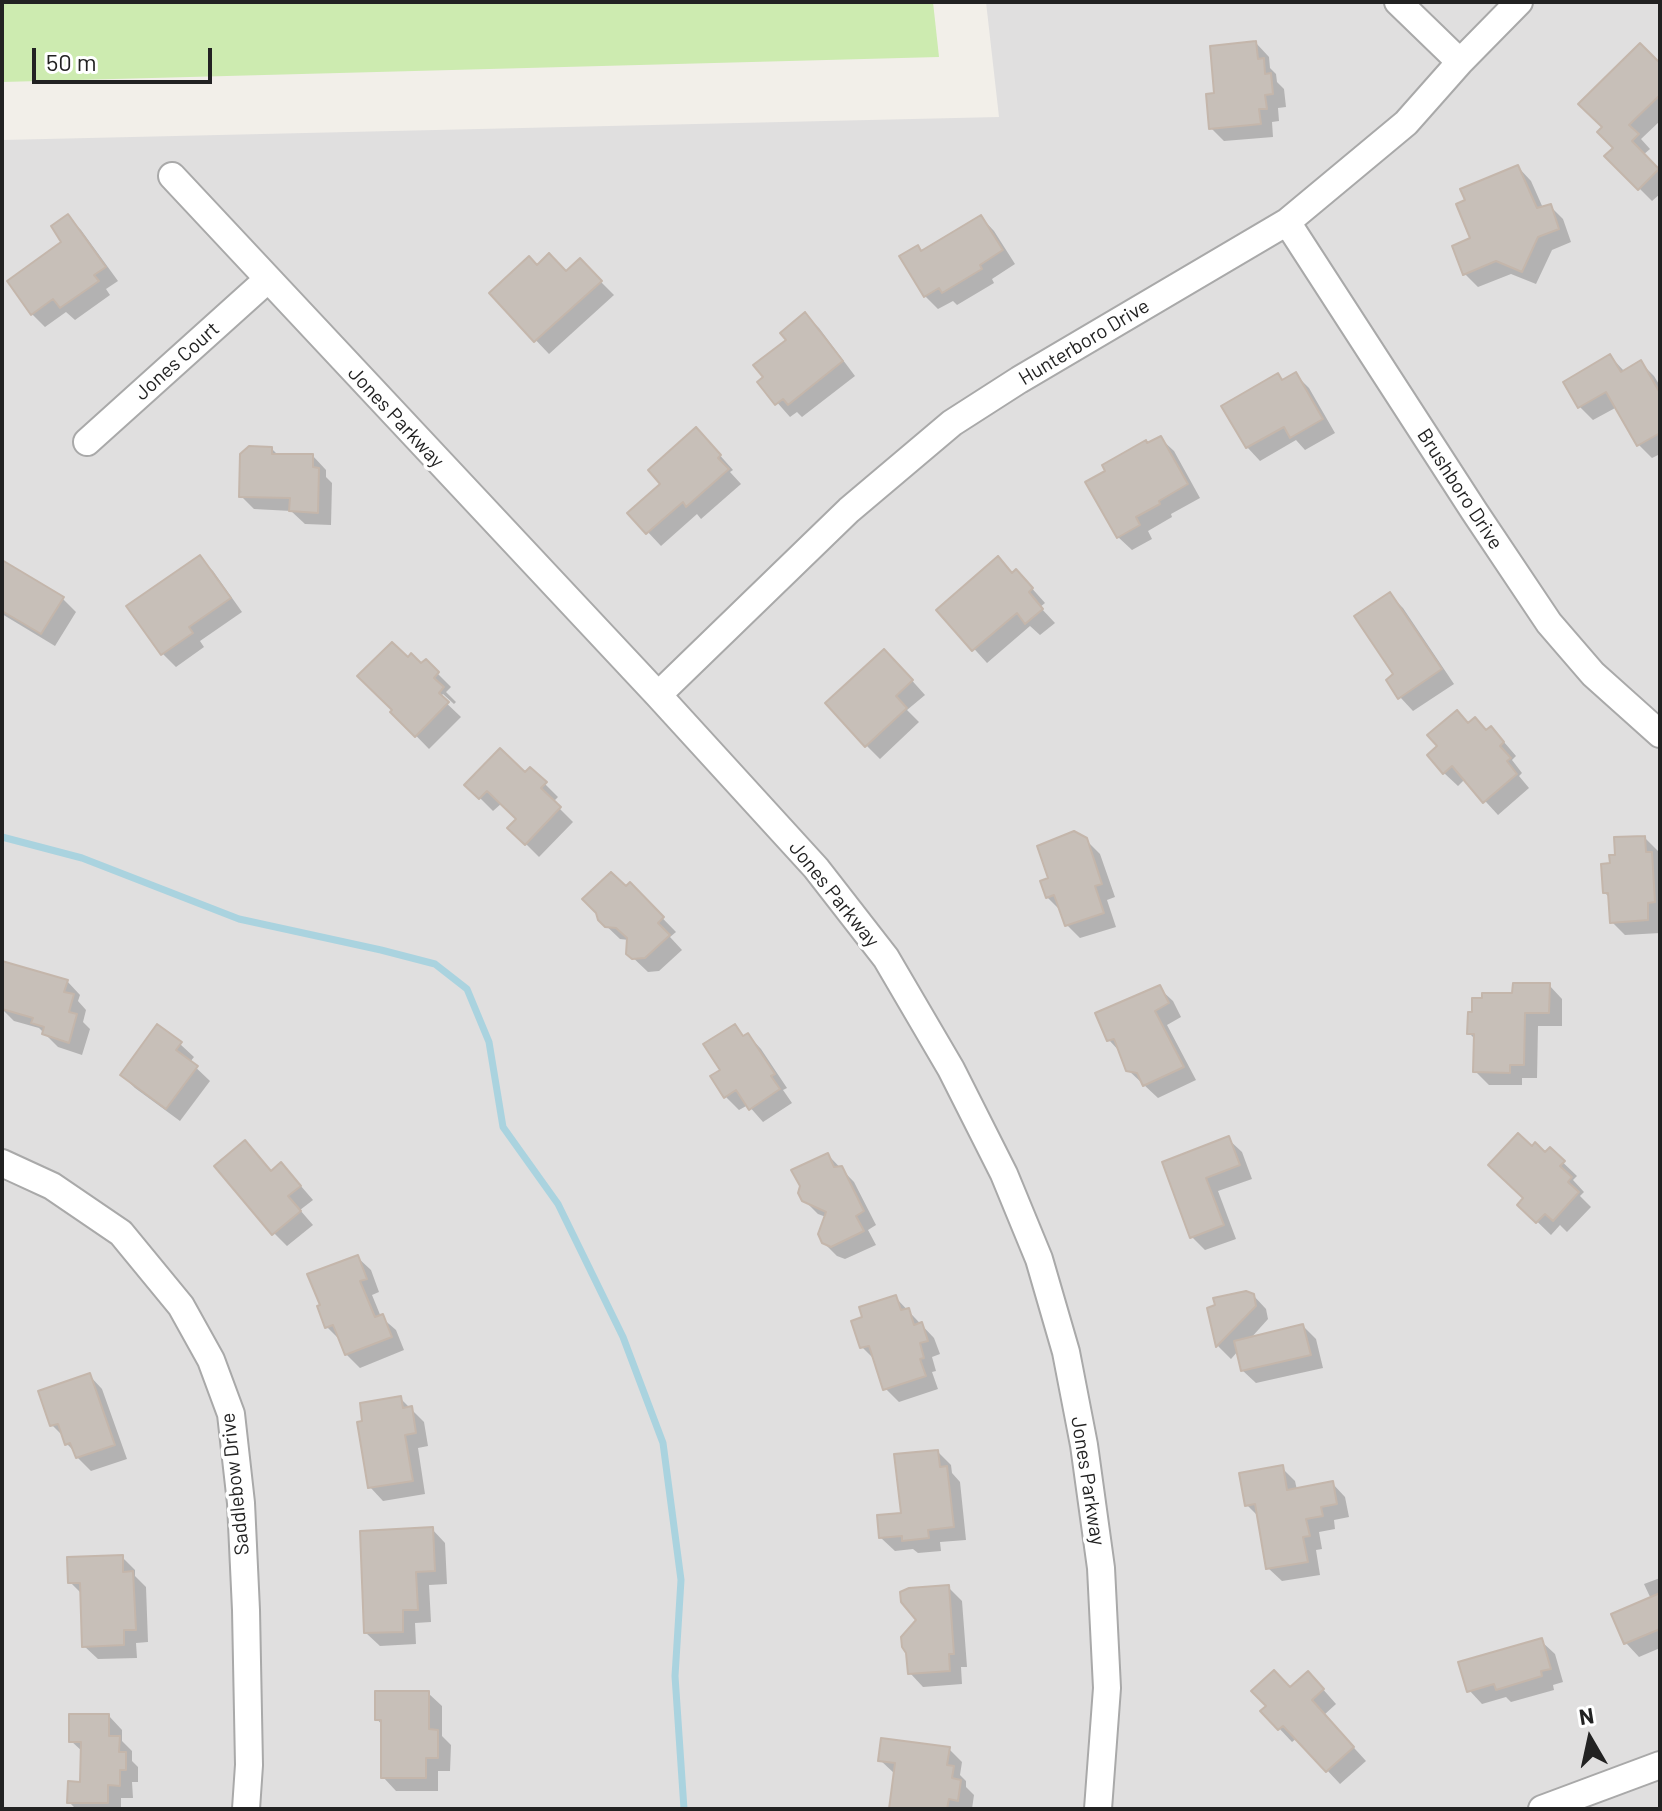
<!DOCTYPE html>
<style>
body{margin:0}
#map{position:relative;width:1662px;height:1811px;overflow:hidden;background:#f2efe9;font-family:Barlow,sans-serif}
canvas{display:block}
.frame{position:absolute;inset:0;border:4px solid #222;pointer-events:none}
.north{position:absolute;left:1550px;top:1699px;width:80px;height:80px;-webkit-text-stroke:6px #fff;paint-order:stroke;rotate:351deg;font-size:22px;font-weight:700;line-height:32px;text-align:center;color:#222}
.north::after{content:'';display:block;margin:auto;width:28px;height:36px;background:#222;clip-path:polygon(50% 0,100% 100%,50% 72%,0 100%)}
.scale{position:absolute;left:32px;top:48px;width:180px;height:36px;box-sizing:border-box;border:4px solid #222;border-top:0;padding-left:10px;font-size:24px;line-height:28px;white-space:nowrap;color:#222;-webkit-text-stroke:6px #fff;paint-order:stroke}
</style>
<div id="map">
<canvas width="1662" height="1811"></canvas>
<div class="frame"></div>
<div class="north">N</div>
<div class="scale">50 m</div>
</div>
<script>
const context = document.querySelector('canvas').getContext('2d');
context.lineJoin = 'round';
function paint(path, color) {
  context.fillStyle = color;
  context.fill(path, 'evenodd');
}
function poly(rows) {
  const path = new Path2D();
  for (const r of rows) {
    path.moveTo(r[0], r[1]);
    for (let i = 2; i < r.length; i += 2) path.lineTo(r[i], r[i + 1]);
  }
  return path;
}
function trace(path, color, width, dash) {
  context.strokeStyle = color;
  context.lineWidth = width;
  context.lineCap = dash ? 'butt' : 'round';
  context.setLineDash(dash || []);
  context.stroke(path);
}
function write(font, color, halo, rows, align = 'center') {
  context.font = font + ' Barlow,sans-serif';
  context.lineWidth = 7;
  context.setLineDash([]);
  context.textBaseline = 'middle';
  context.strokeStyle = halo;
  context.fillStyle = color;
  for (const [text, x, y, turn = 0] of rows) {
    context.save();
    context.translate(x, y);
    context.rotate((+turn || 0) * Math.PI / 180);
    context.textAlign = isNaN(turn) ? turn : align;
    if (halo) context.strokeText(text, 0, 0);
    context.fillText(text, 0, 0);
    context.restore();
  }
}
paint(poly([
 [986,2,1660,2,1660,1809,2,1809,2,140,999,117]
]), '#e0dfdf');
paint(poly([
 [2,2,933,2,939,57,2,82]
]), '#cdebb0');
paint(poly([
 [1256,43,1269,57,1270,68,1276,74,1277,82,1284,89,1286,107,1278,108,1279,121,1272,122,1273,137,1224,141,1211,128,1216,95],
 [1660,66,1660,121,1641,139,1650,149,1643,155,1660,172,1660,194,1652,201,1607,156,1616,148],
 [1518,167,1531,181,1543,208,1550,206,1563,219,1571,242,1552,250,1536,284,1511,274,1478,287,1465,274,1473,239],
 [68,217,81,230,118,281,106,289,110,295,75,320,66,312,45,327,32,314,64,242],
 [981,217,994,231,1015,264,992,279,994,283,957,305,953,301,938,309,925,296,923,253],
 [580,261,614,295,549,354,492,294,537,267,567,274],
 [805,315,819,328,855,376,802,417,797,412,790,417,760,383],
 [1610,356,1625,372,1641,363,1654,376,1660,386,1660,454,1652,458,1639,445,1617,407,1593,420,1580,407,1565,382],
 [1296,375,1309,388,1335,433,1305,450,1296,440,1260,461,1247,447,1283,382],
 [1160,438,1174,451,1200,498,1171,514,1172,517,1148,531,1152,539,1132,550,1118,537,1148,445],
 [709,443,733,470,730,472,741,484,701,519,697,514,661,546,630,513],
 [272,449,279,456,313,456,326,470,326,477,332,483,331,525,305,524,291,511,254,509,241,496],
 [199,557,213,571,242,612,200,641,204,647,176,667,163,654],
 [2,562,62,598,76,612,55,646,2,614],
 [1013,575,1029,585,1045,603,1040,607,1055,623,1040,635,1030,626,987,663,939,610],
 [1390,595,1403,608,1454,684,1413,711,1400,697,1396,675],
 [408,660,421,666,426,662,451,687,446,692,456,702,454,704,443,694,440,697,461,717,429,749,393,712],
 [898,665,925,695,907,710,919,722,880,759,866,745],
 [1469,725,1487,731,1491,728,1504,742,1516,756,1512,760,1522,773,1519,776,1529,788,1498,815,1465,779,1458,786,1444,773],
 [525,775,545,784,558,797,553,802,573,822,539,857,510,828,519,819,502,803,493,811,467,785],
 [1645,838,1658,851,1660,862,1660,933,1625,935,1612,922,1610,898,1605,893,1612,865,1617,856],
 [1086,840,1100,854,1115,897,1107,900,1116,927,1080,938,1067,925,1061,911,1047,897,1050,880],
 [630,885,676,932,670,937,682,950,659,971,648,972,628,953,629,940,620,939,599,919],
 [2,962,67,981,80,995,78,1001,86,1010,83,1022,90,1029,82,1055,58,1047,39,1028,14,1021,2,1009],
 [1549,985,1562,999,1562,1026,1538,1026,1537,1078,1522,1078,1522,1085,1489,1085,1475,1071,1476,1040,1469,1033,1514,995],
 [1159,988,1173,1001,1181,1017,1167,1025,1196,1080,1158,1098,1128,1070,1121,1053,1109,1040],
 [735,1026,745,1037,748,1035,761,1049,787,1088,783,1090,792,1103,763,1122,748,1105,739,1110,726,1097,713,1077,723,1070],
 [180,1044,194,1057,190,1062,210,1081,180,1121,135,1088,122,1075],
 [1228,1139,1242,1152,1252,1179,1218,1191,1236,1239,1205,1250,1192,1237,1164,1163],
 [1532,1149,1546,1155,1550,1150,1577,1176,1573,1180,1584,1192,1580,1196,1591,1207,1567,1232,1560,1225,1551,1235,1520,1205,1526,1199],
 [828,1155,854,1182,876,1225,868,1230,876,1245,845,1259,837,1256,823,1242,826,1217,818,1214,804,1200],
 [272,1172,294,1178,313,1200,300,1210,313,1225,287,1246,274,1233],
 [357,1257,371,1270,379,1292,372,1295,381,1317,396,1330,404,1350,360,1368,346,1354,341,1341,327,1327],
 [1253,1295,1266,1309,1268,1319,1250,1339,1303,1326,1316,1339,1323,1368,1256,1383,1242,1370,1238,1351,1231,1359,1218,1346,1209,1309],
 [896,1298,934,1338,940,1354,932,1357,936,1371,932,1372,938,1389,899,1402,885,1388,877,1362,862,1347],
 [89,1375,102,1389,127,1459,91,1471,77,1457,76,1453,67,1444,65,1438,52,1425],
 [400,1398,424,1422,428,1446,418,1448,425,1494,383,1501,370,1487],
 [938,1452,951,1465,952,1473,960,1482,966,1540,940,1542,941,1551,918,1553,913,1549,895,1551,881,1538,903,1515],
 [1282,1468,1295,1481,1297,1490,1332,1483,1345,1497,1349,1517,1334,1520,1335,1529,1319,1532,1322,1549,1316,1550,1320,1575,1282,1581,1268,1568,1260,1518,1247,1505],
 [432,1529,445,1543,447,1584,429,1585,431,1622,415,1623,416,1644,380,1646,366,1633],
 [122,1557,135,1570,135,1576,146,1587,148,1642,136,1643,137,1658,98,1659,84,1646,83,1595,70,1582],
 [1660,1578,1660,1648,1639,1657,1626,1643,1614,1615,1651,1599,1644,1584],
 [948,1587,962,1601,967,1667,961,1667,962,1684,923,1687,910,1673,908,1652],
 [1541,1641,1555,1654,1563,1682,1553,1685,1554,1690,1511,1702,1506,1697,1482,1704,1469,1690],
 [1321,1687,1336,1704,1324,1715,1366,1761,1340,1784,1297,1738,1292,1742,1263,1711,1291,1689],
 [428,1693,442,1706,442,1736,451,1745,450,1771,438,1771,438,1791,396,1791,383,1777,383,1726,377,1719],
 [109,1716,122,1730,122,1741,132,1751,132,1761,138,1767,138,1782,132,1782,133,1798,121,1798,121,1809,76,1809,69,1802,82,1784,83,1752,71,1741],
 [949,1749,962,1762,960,1775,966,1781,966,1787,974,1795,972,1809,891,1809,895,1774,880,1760]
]), '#0003');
trace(poly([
 [2,837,82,858,239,919,381,950,435,964,467,989,489,1042,503,1127,558,1204,623,1337,663,1443,681,1580,675,1676,684,1809]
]), '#aad3df', 7);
const building = poly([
 [1256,41,1258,59,1264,58,1265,74,1271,73,1273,94,1265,95,1267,109,1259,109,1261,124,1209,129,1206,94,1214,93,1210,46,1256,41],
 [1640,43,1660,63,1660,95,1629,125,1639,134,1632,141,1659,169,1638,190,1604,156,1613,148,1597,132,1602,127,1578,104,1640,43],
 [1518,165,1537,208,1551,204,1559,229,1538,237,1522,272,1496,261,1463,275,1452,246,1470,238,1456,204,1465,200,1460,189,1518,165],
 [68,214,106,267,94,275,99,281,60,308,53,299,31,315,7,281,61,242,51,226,68,214],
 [981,215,1003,250,980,265,982,269,942,293,939,288,924,297,899,256,918,245,921,251,981,215],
 [549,253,566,271,580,258,602,281,534,342,489,293,529,256,537,265,549,253],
 [805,312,843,361,788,405,783,399,775,405,757,382,763,377,753,365,786,340,780,333,805,312],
 [1610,354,1621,372,1641,360,1660,393,1660,433,1637,446,1606,392,1578,408,1563,382,1610,354],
 [1296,372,1323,419,1290,438,1284,427,1246,448,1221,406,1278,373,1282,380,1296,372],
 [696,427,721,455,718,458,729,469,686,507,683,502,646,534,627,513,660,484,648,470,696,427],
 [1161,436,1188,484,1159,501,1160,504,1136,517,1140,525,1117,538,1085,482,1105,471,1102,465,1146,440,1147,443,1161,436],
 [249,446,272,447,272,454,313,454,313,467,319,468,318,513,289,511,290,498,239,497,240,454,249,446],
 [200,555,231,598,189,627,193,633,161,655,126,606,200,555],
 [998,556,1012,573,1016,569,1033,588,1029,592,1043,609,1025,624,1017,613,972,651,936,610,998,556],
 [2,560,64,597,41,634,2,611,2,560],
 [1390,592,1442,669,1398,699,1386,680,1393,674,1354,616,1390,592],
 [392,642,408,657,411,653,421,663,426,659,439,672,434,678,444,687,439,693,449,702,415,737,390,712,392,710,357,676,392,642],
 [884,649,913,680,896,696,907,708,865,747,825,703,884,649],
 [1457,710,1468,723,1475,717,1486,730,1491,726,1504,742,1500,746,1511,758,1507,761,1517,774,1483,803,1452,766,1443,774,1427,755,1437,746,1427,735,1457,710],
 [500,748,525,772,530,767,547,782,541,788,561,807,525,845,507,828,516,819,487,791,479,799,464,785,500,748],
 [1074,831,1087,838,1102,884,1095,886,1104,913,1065,926,1054,895,1046,898,1040,881,1048,878,1037,846,1074,831],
 [1645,836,1646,852,1652,852,1655,902,1648,903,1648,920,1610,923,1608,893,1603,893,1601,864,1610,863,1609,855,1615,855,1614,837,1645,836],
 [611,872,626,886,630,882,664,917,658,923,670,935,645,958,632,959,626,954,627,938,616,928,605,927,598,920,596,913,582,899,611,872],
 [2,961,68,980,64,992,74,994,69,1012,77,1014,69,1043,42,1034,44,1027,31,1023,33,1018,2,1009,2,961],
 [1513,983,1550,983,1549,1013,1525,1013,1524,1065,1510,1065,1510,1073,1473,1072,1474,1034,1467,1034,1468,1012,1472,1012,1472,998,1482,998,1482,993,1512,993,1513,983],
 [1160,985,1169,1003,1155,1011,1184,1067,1143,1086,1137,1073,1126,1071,1114,1039,1107,1041,1095,1013,1160,985],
 [157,1024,182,1042,176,1050,198,1066,166,1109,120,1075,157,1024],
 [735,1024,743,1036,748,1033,775,1074,771,1076,780,1089,749,1110,736,1090,724,1098,710,1076,720,1070,703,1044,735,1024],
 [1518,1133,1532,1146,1535,1142,1545,1152,1550,1147,1565,1161,1560,1166,1572,1177,1568,1182,1579,1192,1553,1221,1545,1214,1536,1223,1517,1205,1523,1198,1488,1165,1518,1133],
 [1229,1136,1240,1165,1206,1178,1224,1225,1190,1238,1162,1162,1229,1136],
 [245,1140,271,1171,281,1162,301,1186,288,1196,301,1211,272,1235,214,1166,245,1140],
 [828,1153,834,1167,842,1166,864,1211,856,1216,864,1231,831,1247,822,1243,818,1234,826,1212,802,1201,798,1193,800,1186,791,1170,828,1153],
 [358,1255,367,1279,360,1281,375,1317,383,1314,392,1337,345,1355,333,1325,325,1328,317,1306,320,1305,307,1274,358,1255],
 [1246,1291,1254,1294,1256,1306,1216,1347,1207,1308,1215,1305,1213,1298,1246,1291],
 [896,1295,901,1310,909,1308,914,1325,922,1322,928,1341,920,1343,924,1358,920,1359,926,1376,883,1390,869,1346,860,1348,851,1321,862,1317,859,1307,896,1295],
 [1303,1324,1311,1355,1241,1371,1234,1341,1303,1324],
 [90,1373,115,1445,76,1458,70,1443,65,1445,58,1424,50,1426,38,1391,90,1373],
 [401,1396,403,1408,412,1406,416,1433,405,1435,413,1481,368,1488,357,1422,362,1421,360,1403,401,1396],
 [938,1450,940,1467,947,1466,954,1527,928,1530,929,1538,902,1541,902,1536,879,1538,877,1515,901,1513,894,1454,938,1450],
 [1283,1465,1287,1490,1333,1481,1337,1504,1321,1507,1323,1516,1306,1519,1310,1536,1303,1537,1308,1562,1266,1569,1255,1504,1245,1506,1239,1473,1283,1465],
 [433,1527,435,1571,416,1572,418,1610,403,1610,403,1632,364,1633,360,1531,433,1527],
 [123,1555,123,1572,133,1571,136,1630,124,1630,124,1645,82,1647,80,1583,68,1583,67,1557,123,1555],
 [949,1585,954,1654,949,1654,950,1671,908,1674,906,1653,902,1647,901,1637,916,1620,901,1602,900,1592,909,1588,949,1585],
 [1660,1593,1660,1629,1624,1644,1611,1614,1660,1593],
 [1542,1638,1551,1669,1541,1671,1542,1676,1496,1690,1494,1684,1467,1692,1458,1662,1542,1638],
 [1274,1670,1290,1687,1308,1671,1324,1689,1312,1700,1354,1747,1326,1772,1283,1726,1278,1730,1260,1711,1266,1706,1251,1691,1274,1670],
 [375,1691,429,1691,429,1729,438,1730,438,1758,426,1758,426,1778,381,1778,381,1720,375,1720,375,1691],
 [69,1714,109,1714,109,1736,120,1736,119,1752,126,1752,126,1770,120,1770,120,1786,108,1785,108,1803,67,1803,68,1781,80,1782,81,1742,69,1742,69,1714],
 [881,1738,950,1747,947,1765,954,1766,952,1778,961,1780,958,1801,949,1799,947,1809,889,1809,895,1763,878,1761,881,1738]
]);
paint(building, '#c7bfb8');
trace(building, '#c4b6ab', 2);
const minor = poly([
 [1398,2,1460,62],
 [172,176,658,695,816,868,886,958,951,1069,1004,1174,1039,1259,1066,1352,1084,1445,1101,1568,1107,1688,1098,1809],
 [1287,222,1474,511,1549,623,1593,674,1660,734],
 [87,442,267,280],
 [658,695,849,510,952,423,1019,380,1287,222,1406,123,1460,62,1519,2],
 [2,1163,52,1186,121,1233,181,1306,211,1360,231,1414,241,1503,246,1610,249,1765,246,1809],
 [1542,1809,1660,1765]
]);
trace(minor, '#a9a9a9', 30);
trace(minor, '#fff', 26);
write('20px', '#222', '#fff', [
 ["Hunterboro Drive",1084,342,-31],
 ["Jones Court",177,361,-42],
 ["Jones Parkway",396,417,47],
 ["Brushboro Drive",1460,489,57],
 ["Jones Parkway",834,894,51],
 ["Jones Parkway",1088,1481,81],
 ["Saddlebow Drive",235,1484,-96]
]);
</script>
